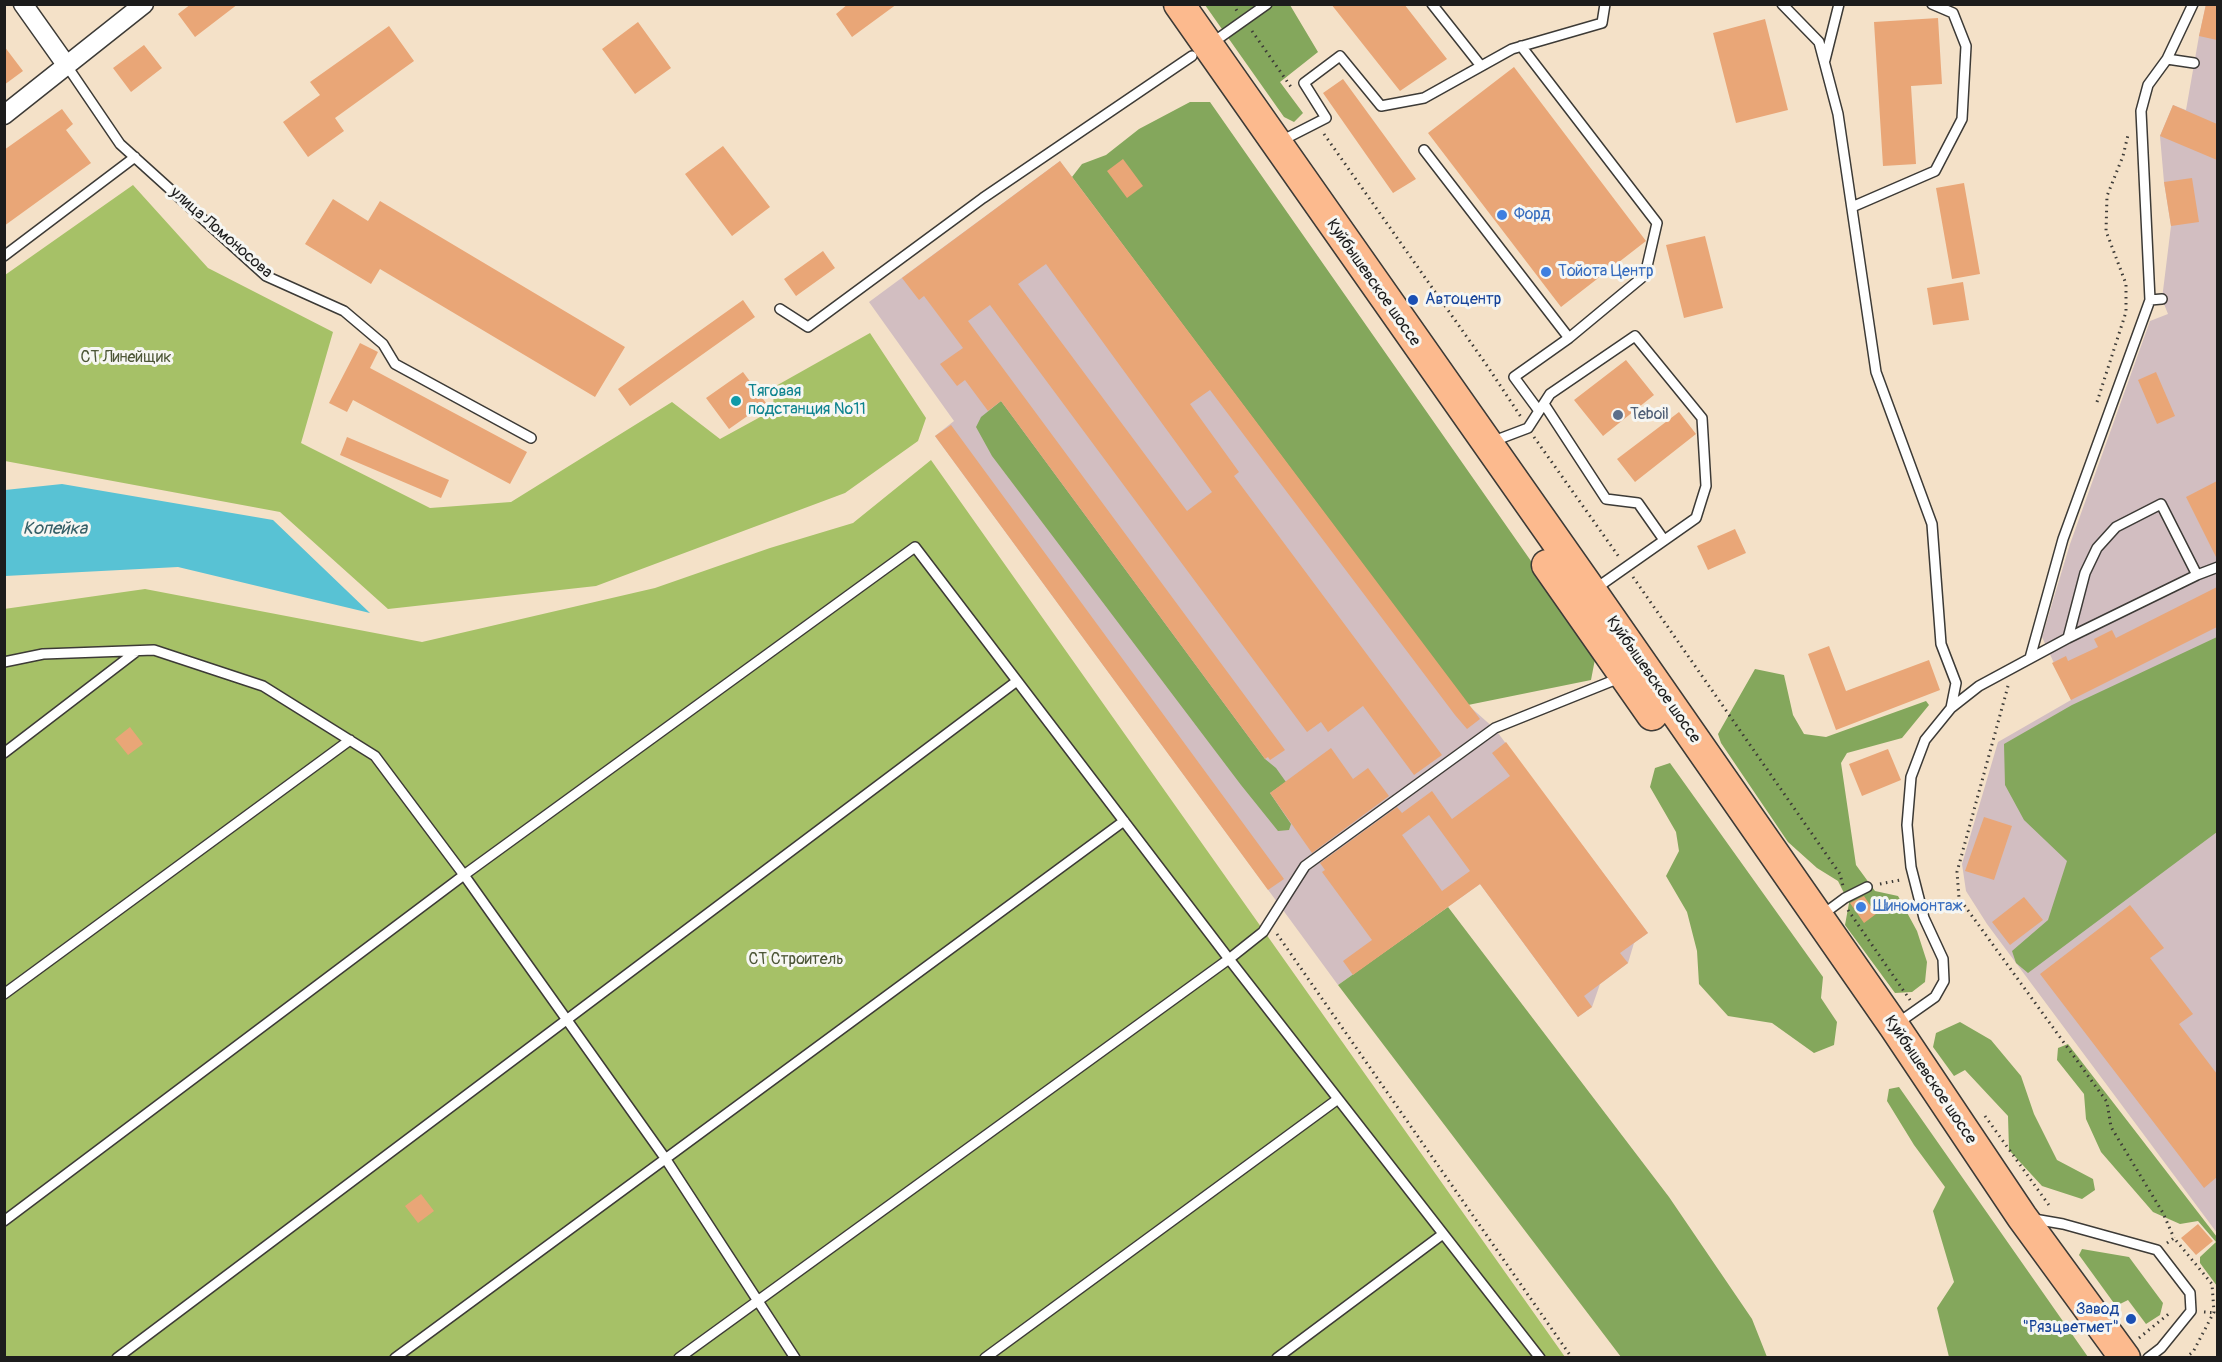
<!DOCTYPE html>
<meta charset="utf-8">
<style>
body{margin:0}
#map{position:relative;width:2222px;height:1362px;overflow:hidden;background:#f4e1c8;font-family:Pangolin,sans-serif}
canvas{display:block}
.frame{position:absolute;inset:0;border:6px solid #1c1c1c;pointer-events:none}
</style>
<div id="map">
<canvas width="2222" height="1362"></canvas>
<div class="frame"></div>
</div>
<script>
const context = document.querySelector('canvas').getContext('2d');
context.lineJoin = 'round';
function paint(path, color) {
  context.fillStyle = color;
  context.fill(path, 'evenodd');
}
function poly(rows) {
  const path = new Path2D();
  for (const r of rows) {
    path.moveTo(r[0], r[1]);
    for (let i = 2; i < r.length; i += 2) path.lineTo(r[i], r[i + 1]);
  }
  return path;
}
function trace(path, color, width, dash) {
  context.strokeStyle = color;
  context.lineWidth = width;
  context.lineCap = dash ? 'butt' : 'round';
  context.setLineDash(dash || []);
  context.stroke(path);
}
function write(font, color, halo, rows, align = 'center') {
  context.font = font + ' Pangolin,sans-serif';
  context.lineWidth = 6;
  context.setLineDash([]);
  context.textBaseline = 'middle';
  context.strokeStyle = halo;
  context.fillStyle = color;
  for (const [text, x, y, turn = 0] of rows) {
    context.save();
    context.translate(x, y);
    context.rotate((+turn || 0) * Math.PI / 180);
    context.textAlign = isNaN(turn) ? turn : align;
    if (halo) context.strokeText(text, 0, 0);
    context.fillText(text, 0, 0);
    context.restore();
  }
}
paint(poly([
 [2206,5,2217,5,2217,1233,1987,924,1966,891,1962,864,1998,742,2071,700,2042,637,2070,544,2150,321,2168,314,2162,299,2171,226,2164,182,2160,136,2173,105,2186,110,2199,36],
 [1060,161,1468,705,1495,729,1648,933,1634,943,1628,963,1600,984,1592,1007,1578,1017,1480,884,1338,985,935,436,954,421,869,302]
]), '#d2bec1');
paint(poly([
 [133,185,208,268,333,332,301,443,430,508,511,502,672,402,720,439,773,410,774,387,870,333,926,418,918,441,845,493,596,586,388,609,280,512,5,461,5,275],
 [931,460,1565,1357,5,1357,4,609,145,589,422,642,655,588,770,548,853,523]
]), '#a6c167');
paint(poly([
 [1205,5,1290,5,1318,52,1280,82,1303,113,1294,122,1284,117],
 [1190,102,1210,102,1596,654,1591,680,1468,705,1072,177,1082,164,1106,155,1139,129],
 [1001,401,1265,759,1276,768,1286,782,1270,793,1291,824,1289,830,1278,831,1241,785,992,456,976,427,981,417],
 [2217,637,2217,832,2028,973,2016,963,2012,951,2048,920,2067,861,2024,820,2005,785,2004,744,2072,705],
 [1755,669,1784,675,1793,715,1804,734,1826,737,1926,701,1929,705,1902,738,1847,753,1841,763,1856,865,1875,891,1898,896,1917,931,1927,962,1925,982,1912,992,1895,993,1845,925,1849,903,1838,881,1817,868,1788,842,1721,743,1718,734],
 [1670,763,1823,977,1821,998,1837,1022,1834,1045,1814,1053,1772,1023,1728,1016,1699,984,1697,951,1687,912,1666,876,1679,851,1676,832,1650,787,1655,768],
 [1448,907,1669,1197,1752,1319,1767,1357,1621,1357,1338,985],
 [1960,1022,1991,1040,2021,1076,2034,1114,2057,1160,2093,1179,2095,1190,2082,1199,2042,1186,2009,1150,2008,1116,1965,1070,1954,1076,1933,1047,1936,1033],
 [2068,1044,2217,1237,2217,1286,2200,1263,2200,1257,2216,1242,2198,1221,2180,1224,2153,1212,2101,1152,2086,1119,2084,1094,2057,1060,2058,1048],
 [1899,1087,2088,1357,1949,1357,1937,1308,1954,1282,1933,1211,1945,1187,1914,1145,1887,1101,1889,1089],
 [2082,1249,2129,1257,2163,1303,2160,1315,2146,1324,2128,1300,2116,1306,2079,1255]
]), '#84a75c');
paint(poly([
 [62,484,273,520,370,613,178,567,5,576,5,490]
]), '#58c2d4');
paint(poly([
 [191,4,238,4,195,37,178,14],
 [848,4,897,4,852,37,836,14],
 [1331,4,1404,4,1447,59,1400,91],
 [2206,4,2217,4,2217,40,2199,36],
 [1938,18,1942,84,1911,86,1916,164,1883,166,1874,22],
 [1765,19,1788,110,1736,123,1713,33],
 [638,22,671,68,635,94,602,49],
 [389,26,414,61,335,118,344,131,308,157,283,122,320,95,310,82],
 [144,45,162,68,131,92,113,68],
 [4,46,23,71,4,85],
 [1514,67,1646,241,1561,307,1428,133],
 [1343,79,1416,179,1393,193,1323,93],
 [2173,105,2217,124,2217,160,2160,136],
 [62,109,73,124,66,130,91,163,4,226,4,150],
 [723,146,770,207,732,236,685,174],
 [1123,159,1143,186,1127,198,1107,171],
 [1060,161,1480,719,1467,729,1455,715,1210,390,1190,404,1239,472,1234,476,1442,755,1414,775,1363,706,1328,732,1321,722,1307,732,990,305,968,321,1285,750,1270,760,1268,757,1265,759,1001,401,988,411,965,380,957,386,940,364,963,348,924,296,919,300,902,278],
 [1046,264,1212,492,1187,511,1018,284],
 [2192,178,2199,222,2171,226,2164,182],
 [1964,183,1980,274,1952,279,1936,188],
 [333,199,368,221,380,201,625,347,595,397,380,269,371,284,305,244],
 [1705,236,1723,308,1684,318,1666,245],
 [823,251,835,268,796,296,784,279],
 [1963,282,1969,320,1933,325,1927,288],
 [743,300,755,317,630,406,618,389],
 [360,343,378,352,370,368,527,452,510,484,353,400,347,412,329,403],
 [1626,360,1654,395,1603,436,1574,400],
 [743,372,766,403,729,429,706,398],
 [2156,372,2175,416,2157,424,2138,380],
 [1679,412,1696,434,1635,482,1617,459],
 [951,425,1284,879,1268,890,935,436],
 [347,437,449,480,441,498,340,455],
 [2217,481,2217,559,2186,497],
 [1735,529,1746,553,1708,570,1697,546],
 [2217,587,2217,627,2071,700,2052,663,2066,656,2068,661,2098,647,2094,639,2112,630,2116,638],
 [1829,646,1846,691,1929,660,1940,690,1836,730,1808,654],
 [130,727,143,744,128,755,115,739],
 [1506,742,1648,933,1620,953,1628,963,1584,996,1592,1007,1578,1017,1480,884,1353,975,1343,961,1372,940,1322,872,1325,870,1320,863,1397,807,1402,813,1432,791,1452,819,1510,776,1492,753],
 [1429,815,1470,871,1442,891,1402,835],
 [1331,748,1353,779,1368,768,1389,796,1312,853,1270,793],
 [1888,749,1901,780,1862,796,1849,764],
 [1984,817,2012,826,1994,880,1965,871],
 [1864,896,1876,914,1864,923,1850,903],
 [2024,897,2043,920,2010,945,1992,922],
 [2130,905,2164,948,2150,958,2193,1014,2179,1024,2217,1074,2217,1177,2204,1188,2040,974],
 [421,1194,434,1211,418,1223,405,1206],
 [2198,1224,2213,1241,2196,1255,2181,1238]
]), '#e9a677');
const service = poly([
 [1432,4,1481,66],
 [1782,4,1819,42,1838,114,1876,372,1932,524,1941,644,1956,683,1951,708],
 [1212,43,1267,4],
 [1521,46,1657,223,1645,275,1569,338],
 [2167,59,2193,4],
 [1825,60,1839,4],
 [67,66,120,144,266,276,344,311,383,344,395,364,531,438],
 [1279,142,1326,118,1304,83,1340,56,1381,106,1424,98,1512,49,1602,23,1605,4],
 [1424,150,1569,338,1514,377,1539,411],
 [1852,207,1935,171,1962,119,1966,46,1953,13,1932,4],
 [4,256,135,157],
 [2150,300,2141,111,2148,85,2167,59,2194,63],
 [780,309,808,327,983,198,1192,56],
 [1544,404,1606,499,1638,503,1664,540],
 [1491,442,1528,428,1550,394,1635,336,1702,418,1706,486,1696,518,1595,589],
 [2197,575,2218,567],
 [2030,658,2063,539,2150,300,2162,299],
 [4,662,43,654,154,650,263,686,375,756,464,875,915,547,1229,959,1540,1358],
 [4,753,137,651],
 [1822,915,1845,898,1867,887],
 [4,994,350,740],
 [1898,1023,1935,997,1944,981,1943,959,1924,918,1911,867,1907,825,1911,777,1925,740,1951,708,1979,686,2068,638,2085,573,2097,548,2116,527,2161,504,2197,575,2068,638],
 [2034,1219,2063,1224,2157,1250,2190,1293,2191,1311,2161,1348,2148,1358],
 [4,1221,464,875,665,1158,795,1358],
 [117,1358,1017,681],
 [395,1358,1124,821],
 [679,1358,1229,959,1263,932,1305,866,1495,728,1622,677],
 [985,1358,1338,1099],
 [1277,1358,1443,1234]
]);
const minor = poly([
 [23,4,67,66],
 [4,115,144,4]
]);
const primary = poly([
 [1179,4,1592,592,1894,1026,2022,1217,2125,1358],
 [1547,565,1652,715]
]);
trace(service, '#3c3a36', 12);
trace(minor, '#3c3a36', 21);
trace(primary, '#3c3a36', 33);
trace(poly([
 [1233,4,1237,11],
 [1252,31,1291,87],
 [1324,134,1488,367,1521,417],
 [2097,402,2126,312,2126,284,2106,231,2107,196,2123,156,2128,135],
 [1534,437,1619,557],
 [1633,577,1840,874,1843,886],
 [2008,686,1957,872,1959,898,2107,1102,2111,1127,2163,1213,2174,1238],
 [1880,884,1900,880],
 [1848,910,1910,1000],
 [1277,934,1572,1358],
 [1985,1116,2051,1208],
 [2167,1243,2174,1238,2212,1284,2214,1312,2193,1352,2185,1358],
 [2204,1312,2218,1313],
 [2139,1338,2171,1312]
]), '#3c3a36', 3, [1.5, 4.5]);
trace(service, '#fff', 9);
trace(minor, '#fff', 18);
trace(primary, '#fcba8e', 30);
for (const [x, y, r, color] of [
 [1502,215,6,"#3f7fe0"],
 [1546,272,6,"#3f7fe0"],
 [1413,300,6,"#1a4fb4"],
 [736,401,6,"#0f9aa8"],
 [1618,415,6,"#5c6f8a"],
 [1861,907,6,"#3f7fe0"],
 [2131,1319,6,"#1a4fb4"]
]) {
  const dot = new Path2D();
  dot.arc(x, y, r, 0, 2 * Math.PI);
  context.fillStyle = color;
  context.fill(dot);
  trace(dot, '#f6f6f2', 2);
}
write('16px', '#366cbe', '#f6f6f2', [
 ["Форд",1514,215],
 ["Тойота Центр",1558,272],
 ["Шиномонтаж",1873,907]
], 'left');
write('16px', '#1c1c1c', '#f6f6f2', [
 ["улица Ломоносова",221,233,41],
 ["Куйбышевское шоссе",1373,283,55],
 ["Куйбышевское шоссе",1653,680,55],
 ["Куйбышевское шоссе",1930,1080,56]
]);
write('16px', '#164399', '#f6f6f2', [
 ["Автоцентр",1425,300],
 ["Завод",2119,1310,"right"],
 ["\"Рязцветмет\"",2119,1328,"right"]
], 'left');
write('16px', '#4c5636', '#f6f6f2', [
 ["СТ Линейщик",126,358],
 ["СТ Строитель",796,960]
]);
write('16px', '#0d838f', '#f6f6f2', [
 ["Тяговая",748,392],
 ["подстанция №11",748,410]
], 'left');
write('16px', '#4e5e75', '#f6f6f2', [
 ["Teboil",1630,415]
], 'left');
write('italic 18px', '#345e66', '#f6f6f2', [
 ["Копейка",55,529]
]);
</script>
